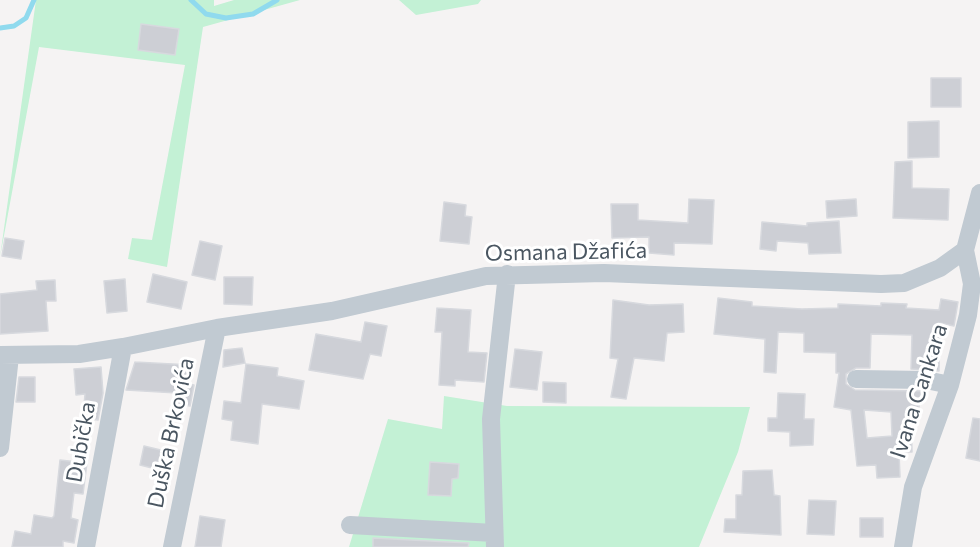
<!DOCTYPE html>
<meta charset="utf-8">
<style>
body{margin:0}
canvas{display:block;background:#f5f3f3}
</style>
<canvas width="980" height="547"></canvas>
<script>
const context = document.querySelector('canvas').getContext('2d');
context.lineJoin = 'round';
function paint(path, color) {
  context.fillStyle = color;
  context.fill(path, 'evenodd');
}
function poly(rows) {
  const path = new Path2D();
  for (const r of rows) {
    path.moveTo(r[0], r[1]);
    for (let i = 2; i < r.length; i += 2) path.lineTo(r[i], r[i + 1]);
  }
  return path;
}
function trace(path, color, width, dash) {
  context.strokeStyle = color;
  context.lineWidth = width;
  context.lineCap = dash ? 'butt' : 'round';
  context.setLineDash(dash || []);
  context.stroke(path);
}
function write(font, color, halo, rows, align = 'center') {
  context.font = font + ' Commissioner,sans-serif';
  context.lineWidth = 6;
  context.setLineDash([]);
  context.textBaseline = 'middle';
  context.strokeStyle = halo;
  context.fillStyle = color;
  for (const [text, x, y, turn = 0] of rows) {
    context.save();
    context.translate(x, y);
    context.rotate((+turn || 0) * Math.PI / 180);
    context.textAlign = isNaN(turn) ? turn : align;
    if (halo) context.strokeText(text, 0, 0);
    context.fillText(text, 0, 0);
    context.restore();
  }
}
paint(poly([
 [36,0,214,0,214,6,234,0,300,0,203,27,167,267,128,259,132,238,152,240,185,65,39,47,0,257],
 [399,0,481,0,478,4,416,15],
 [444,396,507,406,750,407,738,452,699,547,349,547,388,419,442,429]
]), '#c3f1d5');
trace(poly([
 [191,0,206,14,226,18,253,14,277,0],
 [0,28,14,26,26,18,34,0]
]), '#90daee', 5);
const building = poly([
 [141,24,179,29,175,55,138,50,141,24],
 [931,78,961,78,961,107,931,107,931,78],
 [939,121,939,157,908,158,908,122,939,121],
 [912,161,912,188,949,189,948,220,893,218,895,162,912,161],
 [689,199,714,200,712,244,674,243,674,255,649,253,649,237,612,238,611,204,638,204,638,220,688,223,689,199],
 [856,199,857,216,827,218,826,201,856,199],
 [444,202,466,205,465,216,472,217,469,244,440,241,444,202],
 [839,221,841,253,809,254,808,243,777,241,776,251,760,249,762,222,807,226,807,223,839,221],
 [5,238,24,241,21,259,2,256,5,238],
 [200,241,222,246,215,280,192,275,200,241],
 [153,274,187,282,181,309,147,302,153,274],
 [224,277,253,277,252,305,224,304,224,277],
 [125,279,127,311,107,313,104,281,125,279],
 [55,280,56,301,46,301,48,331,0,334,0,294,37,290,36,281,55,280],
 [718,298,752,302,752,306,802,309,838,308,838,304,881,306,881,303,907,304,906,308,939,310,941,299,958,302,954,326,940,323,939,371,911,369,912,335,871,334,870,368,856,368,846,374,846,384,855,390,921,391,918,415,911,415,912,452,899,452,900,477,877,478,876,465,857,466,851,410,834,407,839,373,836,373,836,353,804,352,804,333,778,332,776,373,764,372,765,339,714,334,718,298],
 [864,410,891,412,892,436,867,438,864,410],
 [613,300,649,305,683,304,684,332,667,333,664,361,634,358,626,399,611,397,618,359,610,358,613,300],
 [437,308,471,310,468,352,487,353,484,382,455,380,455,386,439,385,442,332,435,332,437,308],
 [365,322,387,326,381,356,370,354,363,379,309,370,316,334,361,342,365,322],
 [242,348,245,363,223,367,224,350,242,348],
 [515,349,542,352,537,390,510,387,515,349],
 [135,362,191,365,189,384,194,385,190,406,176,404,177,393,126,390,135,362],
 [246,364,278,368,277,376,304,381,299,409,262,404,258,444,231,440,233,421,222,419,224,401,241,403,246,364],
 [101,367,103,393,98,420,83,418,85,394,76,395,74,369,101,367],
 [19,377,35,377,35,402,16,402,19,377],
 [543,382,566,383,566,403,543,402,543,382],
 [778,393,805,394,804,419,814,419,813,445,790,446,790,432,768,431,768,418,777,418,778,393],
 [973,418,980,419,980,461,966,458,973,418],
 [144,446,165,451,160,470,140,465,144,446],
 [60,460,87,463,83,494,74,493,71,518,78,520,74,543,63,541,63,547,12,547,15,531,31,534,34,515,52,518,54,516,60,460],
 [430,462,459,464,458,478,452,479,451,496,428,495,430,462],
 [772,470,774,495,780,496,781,535,724,532,725,519,736,519,736,495,742,495,743,471,772,470],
 [809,500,836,501,834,535,807,534,809,500],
 [200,516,225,520,221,547,195,547,200,516],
 [860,518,883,518,883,537,860,537,860,518],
 [373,538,469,543,468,547,373,547,373,538]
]);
paint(building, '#cdcfd5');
trace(building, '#d7d9de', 1.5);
trace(poly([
 [0,355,79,354,123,347,217,328,332,311,486,276,604,273,881,284,904,283,940,268,965,250,980,193],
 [856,379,926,380,950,385],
 [0,448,10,356],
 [350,525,494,533],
 [86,547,123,347],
 [172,547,217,328],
 [495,547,491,419,507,274],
 [903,547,913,487,950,385,968,315,972,284,965,250]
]), '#c1cad2', 18);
write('22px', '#4a5661', '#fff', [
 ["Osmana Džafića",566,252,-1],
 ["Ivana Cankara",919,391,-72],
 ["Duška Brkovića",171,433,-78],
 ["Dubička",81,442,-80]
]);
</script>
